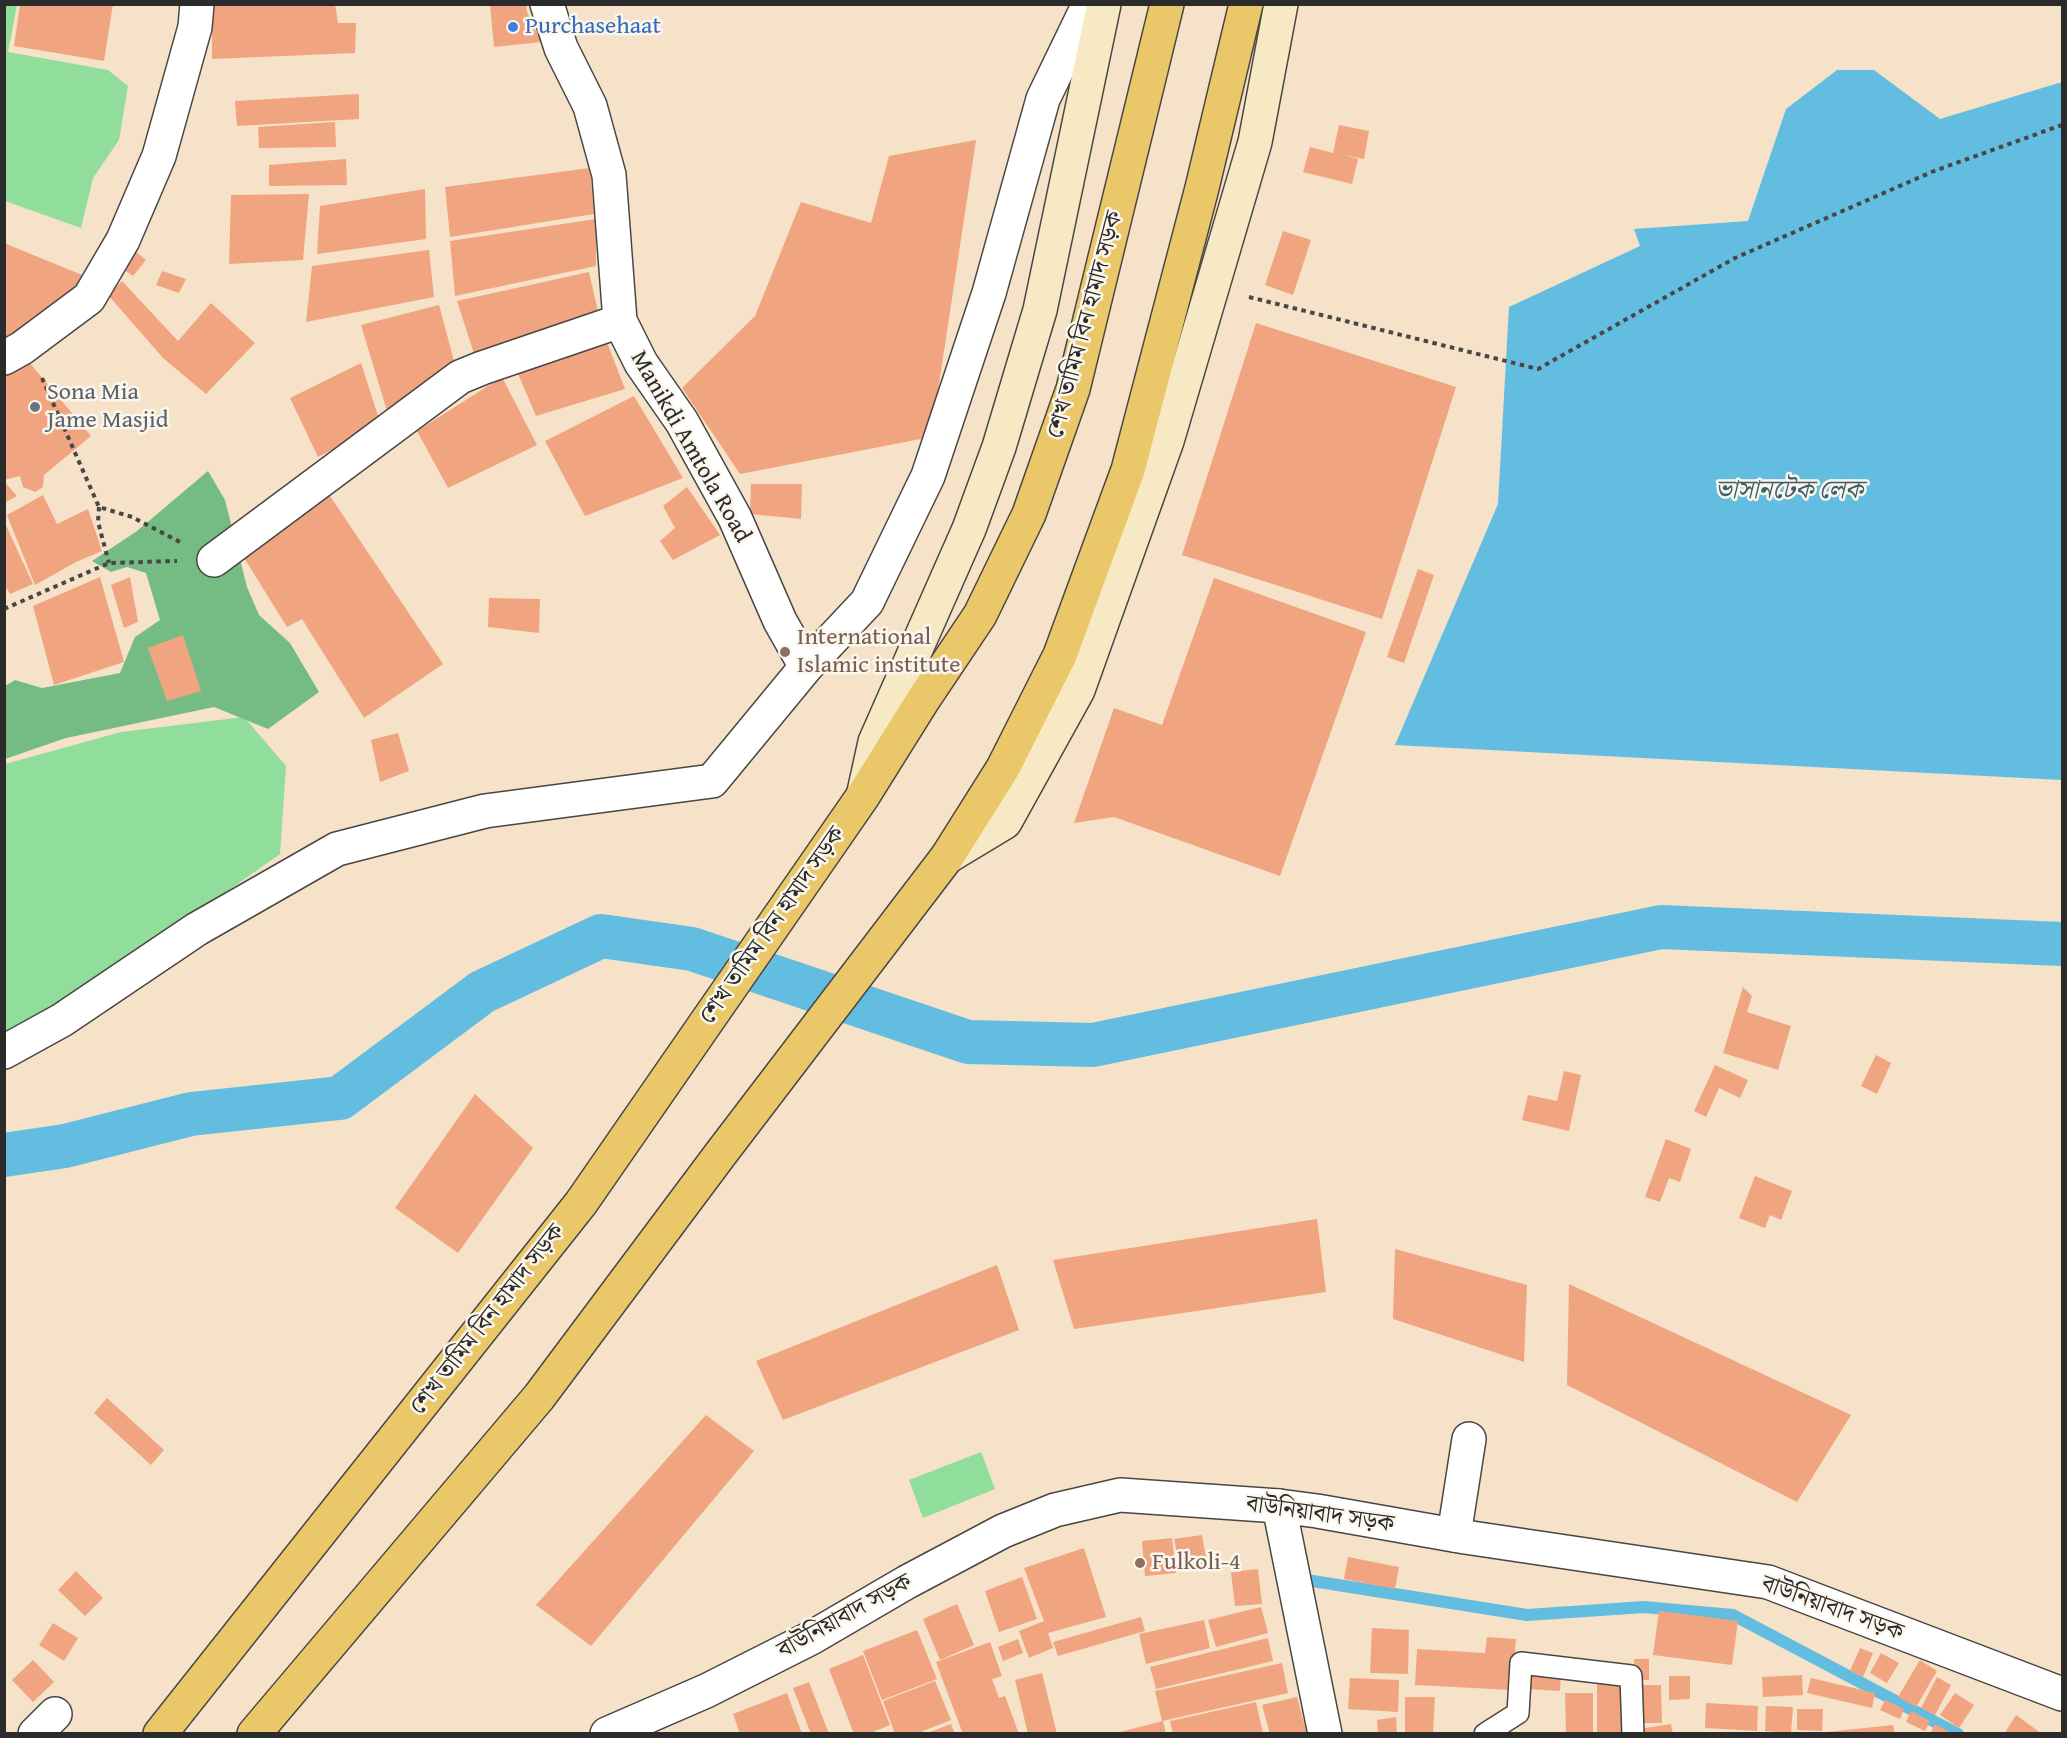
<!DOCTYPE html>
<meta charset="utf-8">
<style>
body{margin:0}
#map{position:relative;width:2067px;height:1738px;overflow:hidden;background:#f5e2c8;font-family:"Gentium Book Plus",serif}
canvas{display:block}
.frame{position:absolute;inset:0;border:6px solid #2b2b2b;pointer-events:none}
</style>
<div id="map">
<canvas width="2067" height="1738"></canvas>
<div class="frame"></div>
</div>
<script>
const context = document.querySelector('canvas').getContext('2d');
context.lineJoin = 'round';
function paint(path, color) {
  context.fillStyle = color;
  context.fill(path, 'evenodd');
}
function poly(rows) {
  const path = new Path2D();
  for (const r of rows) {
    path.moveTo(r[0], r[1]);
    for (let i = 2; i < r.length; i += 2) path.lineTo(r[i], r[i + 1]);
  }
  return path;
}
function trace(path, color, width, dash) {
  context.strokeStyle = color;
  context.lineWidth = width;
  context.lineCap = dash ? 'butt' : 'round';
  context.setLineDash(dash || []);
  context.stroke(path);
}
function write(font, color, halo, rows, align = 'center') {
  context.font = font + ' "Gentium Book Plus","Noto Serif Bengali",serif';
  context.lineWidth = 5;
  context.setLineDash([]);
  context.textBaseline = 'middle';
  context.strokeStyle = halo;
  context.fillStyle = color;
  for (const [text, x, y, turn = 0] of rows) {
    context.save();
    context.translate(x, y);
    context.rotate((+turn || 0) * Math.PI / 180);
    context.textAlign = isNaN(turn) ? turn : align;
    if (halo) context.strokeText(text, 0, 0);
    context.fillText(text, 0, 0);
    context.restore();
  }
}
paint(poly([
 [5,4,17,5,8,52,108,70,128,86,119,140,93,178,81,228,5,201],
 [244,717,286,766,280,854,63,1007,5,1038,5,764,121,732],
 [981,1452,995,1489,923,1518,909,1480]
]), '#91dd9b');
paint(poly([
 [208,471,225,500,247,587,259,615,290,643,319,692,268,729,214,707,66,738,5,759,5,686,15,680,42,688,120,673,135,637,160,620,146,573,127,567,111,572,92,561,137,531]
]), '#74bc83');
paint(poly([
 [1837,70,1874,70,1940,119,2062,82,2062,780,1395,745,1498,504,1509,307,1640,246,1634,229,1748,221,1786,109]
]), '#62bde0');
trace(poly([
 [1300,1579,1527,1615,1644,1607,1733,1615,1958,1734]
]), '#62bde0', 12);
trace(poly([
 [4,1155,65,1146,191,1114,340,1098,482,992,601,936,692,949,968,1042,1093,1045,1661,927,2062,944]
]), '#62bde0', 44);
paint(poly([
 [20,4,113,4,104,61,14,46],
 [212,4,335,4,338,23,356,23,355,53,212,59],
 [490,4,526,4,527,12,541,42,494,47],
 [359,94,359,119,237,126,235,101],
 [335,122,336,147,259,148,258,127],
 [1339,125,1369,131,1364,159,1343,155,1358,159,1352,184,1303,172,1310,147,1333,153],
 [976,140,931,437,740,474,682,388,755,316,801,202,871,223,889,156],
 [346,159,347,185,269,186,269,165],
 [590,168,594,214,450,237,445,187],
 [425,189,426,239,317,254,320,206],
 [309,194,303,260,229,264,231,195],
 [596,219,596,266,455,296,450,241],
 [1283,231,1311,240,1293,295,1265,285],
 [4,243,87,277,49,314,4,345],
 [429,250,434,297,306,322,312,266],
 [135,251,146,260,133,276,123,269],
 [162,271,186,279,179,293,156,285],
 [589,272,599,316,475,357,457,301],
 [122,281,178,341,211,303,255,343,206,394,163,358,108,295],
 [439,305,457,372,390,421,361,325],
 [1256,323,1456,387,1382,619,1182,555],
 [605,337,625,389,536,416,516,369],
 [24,356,91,436,44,475,43,487,35,492,23,487,20,476,4,480,4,375],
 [361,363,381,425,318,457,290,398],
 [502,377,537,445,448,488,417,431],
 [634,396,683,478,585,516,545,441],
 [4,481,17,496,4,503],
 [751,484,802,484,801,519,750,514],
 [687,487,720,535,673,560,660,541,675,528,663,506],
 [328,493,443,664,364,718,302,619,287,627,241,553],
 [43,495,57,524,88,509,102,551,76,562,35,585,7,515],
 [4,521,33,584,10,594,4,584],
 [1418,569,1434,575,1404,663,1387,657],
 [100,577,124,662,54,685,33,606],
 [130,577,138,622,124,628,111,585],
 [1214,578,1366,632,1280,876,1114,817,1074,823,1114,708,1162,725],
 [489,598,540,599,539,633,488,627],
 [183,635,201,691,167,701,148,648],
 [398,733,409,771,380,782,371,740],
 [1743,987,1752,996,1747,1012,1791,1026,1778,1070,1723,1053],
 [1876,1055,1891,1063,1877,1094,1861,1086],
 [1715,1065,1748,1080,1740,1098,1719,1088,1706,1117,1694,1111],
 [1564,1071,1581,1075,1569,1131,1522,1120,1528,1095,1557,1101],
 [475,1094,533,1148,458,1253,395,1208],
 [1666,1139,1691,1149,1680,1182,1669,1178,1660,1202,1645,1197],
 [1755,1176,1792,1191,1781,1220,1770,1215,1765,1228,1739,1218],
 [1317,1219,1326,1292,1074,1329,1053,1260],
 [1395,1249,1527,1285,1524,1362,1393,1319],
 [997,1265,1019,1330,783,1420,756,1361],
 [1569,1284,1851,1415,1797,1502,1567,1385],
 [107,1398,164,1450,151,1465,94,1413],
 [706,1415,754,1451,591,1646,536,1605],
 [1202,1535,1207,1563,1180,1567,1174,1539],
 [1172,1538,1176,1573,1145,1576,1142,1541],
 [1084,1548,1106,1617,1048,1633,1053,1648,1029,1658,1019,1631,1044,1621,1024,1568],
 [1348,1557,1399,1567,1395,1589,1344,1579],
 [1258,1569,1262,1604,1235,1606,1231,1572],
 [76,1571,103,1598,85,1616,58,1590],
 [1022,1577,1037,1619,999,1632,985,1591],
 [957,1604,974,1645,940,1660,923,1619],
 [1261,1607,1268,1633,1216,1647,1208,1620],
 [1659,1611,1738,1621,1732,1665,1653,1655],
 [1141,1617,1145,1631,1058,1656,1053,1642],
 [1204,1620,1210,1648,1146,1664,1139,1634],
 [53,1623,78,1638,64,1661,39,1645],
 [1372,1628,1409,1630,1408,1674,1370,1673],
 [917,1630,937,1679,882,1700,863,1651],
 [1487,1637,1516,1639,1512,1690,1415,1685,1417,1649,1485,1653],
 [1268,1638,1273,1661,1156,1689,1150,1667],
 [1018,1639,1023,1653,1003,1661,998,1647],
 [990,1642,1002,1676,992,1679,999,1698,1005,1696,1019,1734,963,1734,936,1662],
 [1860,1648,1873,1653,1863,1677,1850,1671],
 [1881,1653,1899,1663,1887,1683,1870,1673],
 [863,1655,890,1725,868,1734,854,1734,829,1669],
 [1634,1659,1649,1659,1649,1680,1635,1680],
 [33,1660,54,1682,33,1702,12,1680],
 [1920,1660,1937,1671,1916,1707,1898,1697],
 [1282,1663,1288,1693,1162,1721,1155,1691],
 [1529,1670,1561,1671,1560,1691,1528,1689],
 [1042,1673,1057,1734,1028,1734,1015,1680],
 [1802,1675,1803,1695,1763,1697,1762,1677],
 [1669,1676,1690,1676,1690,1699,1669,1700],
 [1937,1677,1951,1685,1935,1715,1921,1708],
 [1350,1678,1399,1680,1398,1712,1348,1709],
 [1811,1678,1875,1693,1872,1708,1807,1693],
 [935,1681,951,1720,916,1734,895,1734,883,1701],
 [1597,1681,1629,1681,1629,1734,1597,1734],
 [809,1682,829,1734,811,1734,793,1688],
 [1633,1685,1661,1685,1662,1723,1633,1723],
 [787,1693,802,1734,740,1734,733,1714],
 [1565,1693,1593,1693,1593,1734,1566,1734],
 [1955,1693,1974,1705,1959,1728,1940,1715],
 [1297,1697,1307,1734,1270,1734,1262,1705],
 [1405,1697,1435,1697,1433,1734,1405,1734],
 [1885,1700,1904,1709,1900,1719,1880,1710],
 [1256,1702,1263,1734,1173,1734,1170,1721],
 [1706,1703,1758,1706,1757,1731,1705,1728],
 [1766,1706,1793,1707,1791,1733,1765,1731],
 [1797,1709,1823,1709,1822,1731,1797,1730],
 [1911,1711,1930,1721,1925,1731,1906,1722],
 [2016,1715,2042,1734,2004,1734],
 [1396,1717,1397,1734,1378,1734,1377,1720],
 [1163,1721,1166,1734,1116,1734,1116,1733],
 [951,1724,955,1734,927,1734,927,1733],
 [1671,1724,1673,1734,1634,1734,1633,1730],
 [1935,1724,1948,1731,1947,1734,1930,1734],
 [1893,1725,1895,1734,1827,1734,1827,1732]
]), '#f0a580');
const service = poly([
 [1485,1734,1518,1713,1521,1663,1631,1676,1633,1734]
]);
const pedestrian = poly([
 [35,1734,55,1714]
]);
const minor = poly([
 [547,4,561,48,590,106,609,175,620,321,641,363,682,422,735,518,780,621,806,667,867,602,928,476,989,293,1043,99,1089,4],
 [4,358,22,348,89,298,123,240,159,156,195,27,197,4],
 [214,560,460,377,482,368,620,321],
 [4,1052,62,1020,197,929,337,849,485,811,712,781,806,667],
 [1279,1506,1325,1734],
 [1454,1535,1469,1439]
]);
const tertiary = poly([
 [607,1734,706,1691,811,1638,907,1582,1003,1531,1055,1510,1120,1495,1279,1506,1317,1511,1465,1537,1768,1582,2062,1694]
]);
const secondary = poly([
 [864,792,875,742,969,529,999,447,1040,310,1104,4],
 [947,857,1005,822,1078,690,1167,441,1255,142,1281,4]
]);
const primary = poly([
 [160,1734,581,1203,863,796,923,700,980,615,1029,514,1073,389,1167,4],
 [254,1734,539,1397,719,1156,947,857,1003,768,1060,655,1128,470,1202,188,1246,4]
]);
trace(service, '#494643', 24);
trace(pedestrian, '#494643', 36);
trace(minor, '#494643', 36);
trace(tertiary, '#494643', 36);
trace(secondary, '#494643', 36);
trace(primary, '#494643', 36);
trace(poly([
 [1249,297,1538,369,1735,258,1934,171,2062,125],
 [42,378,99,507,132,517,180,542],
 [99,507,98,522,109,563],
 [4,609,109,563,177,561]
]), '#494643', 4, [4.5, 4.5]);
trace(service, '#fff', 21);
trace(pedestrian, '#fff', 33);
trace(minor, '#fff', 33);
trace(tertiary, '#fff', 33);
trace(secondary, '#f7e9c3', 33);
trace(primary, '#eac769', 33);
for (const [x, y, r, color] of [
 [513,27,6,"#3f7fe0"],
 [35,407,6,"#6b7280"],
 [785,652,6,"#8d6e63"],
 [1140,1563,6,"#8d6e63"]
]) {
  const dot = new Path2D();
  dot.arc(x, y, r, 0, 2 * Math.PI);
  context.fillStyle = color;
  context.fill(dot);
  trace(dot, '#fbf7ec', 2);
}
write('24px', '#366cbe', '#fbf7ec', [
 ["Purchasehaat",525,27]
], 'left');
write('24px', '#2b2b2b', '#fbf7ec', [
 ["শেখ তামিম বিন হামাদ সড়ক",1086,325,-75],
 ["Manikdi Amtola Road",690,447,60],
 ["শেখ তামিম বিন হামাদ সড়ক",773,926,-55],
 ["শেখ তামিম বিন হামাদ সড়ক",488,1320,-52],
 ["বাউনিয়াবাদ সড়ক",1320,1515,8],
 ["বাউনিয়াবাদ সড়ক",1832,1609,20],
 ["বাউনিয়াবাদ সড়ক",845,1617,-29]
]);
write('24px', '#5b616d', '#fbf7ec', [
 ["Sona Mia",47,393],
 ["Jame Masjid",47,421]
], 'left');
write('24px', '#785e54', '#fbf7ec', [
 ["International",797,638],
 ["Islamic institute",797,666],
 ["Fulkoli-4",1152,1563]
], 'left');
write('italic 26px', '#3e5e6a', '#fbf7ec', [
 ["ভাসানটেক লেক",1789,491]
]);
</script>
